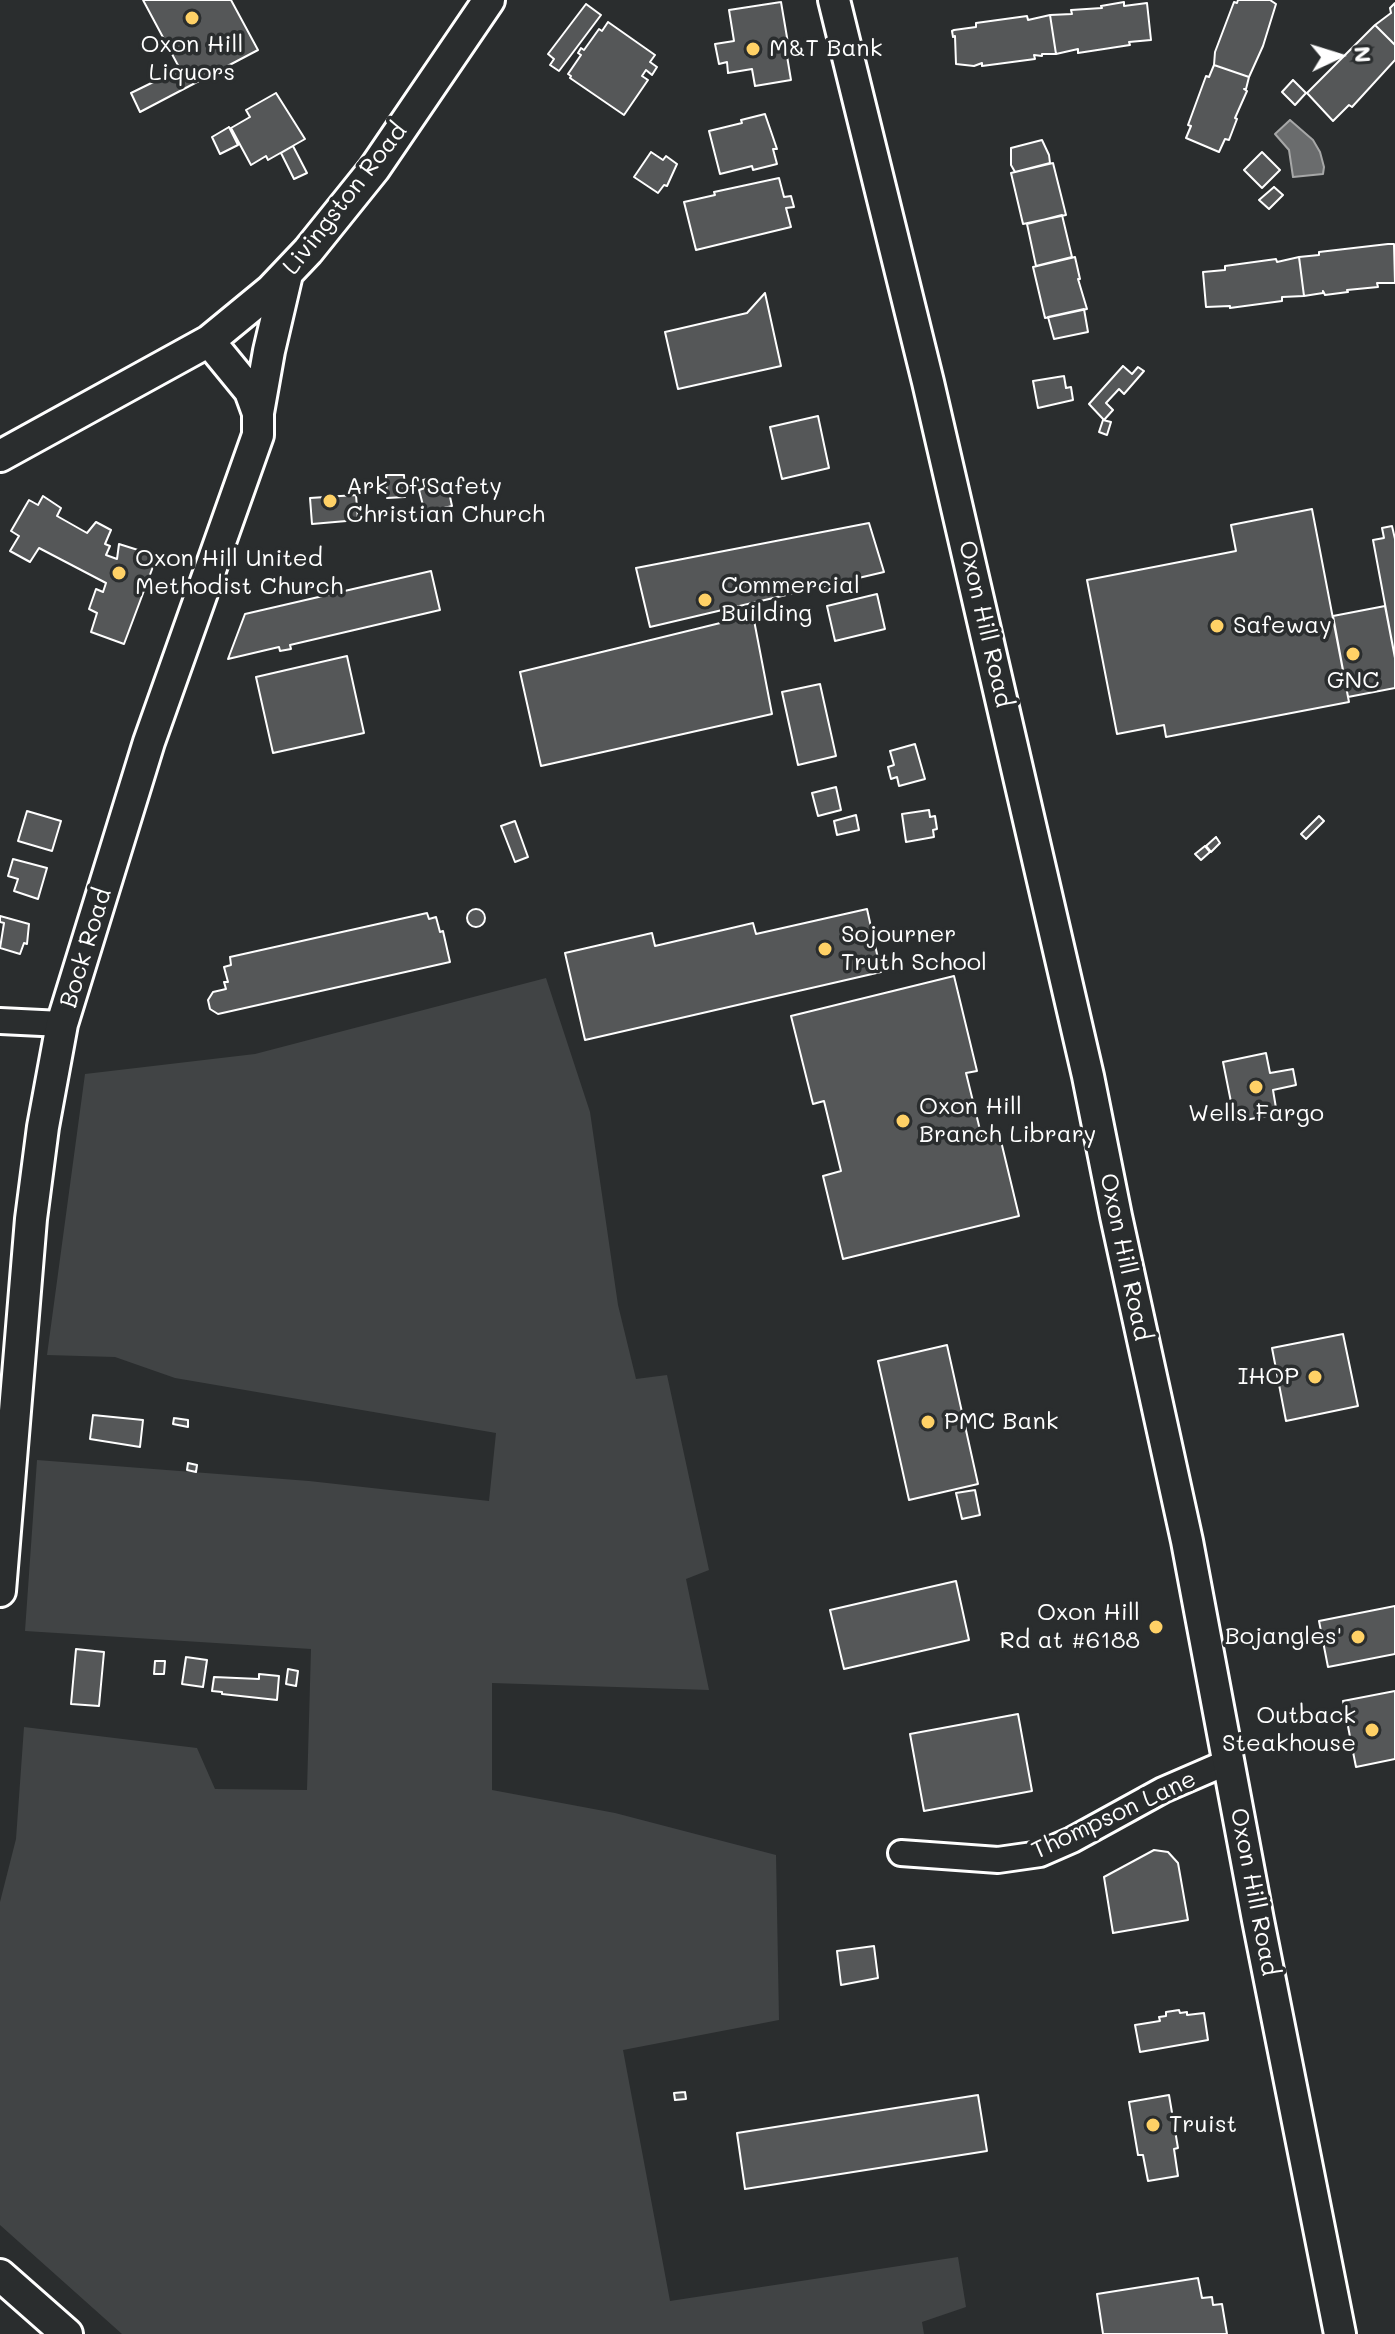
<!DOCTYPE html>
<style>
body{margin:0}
#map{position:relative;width:1395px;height:2334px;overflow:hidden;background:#2a2d2e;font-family:Mali,sans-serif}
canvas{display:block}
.north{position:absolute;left:1299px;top:16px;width:80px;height:80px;-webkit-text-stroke:6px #2a2d2e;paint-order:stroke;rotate:86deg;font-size:22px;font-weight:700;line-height:32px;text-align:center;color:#fff}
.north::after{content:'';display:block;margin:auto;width:28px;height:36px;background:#fff;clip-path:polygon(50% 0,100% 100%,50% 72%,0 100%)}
</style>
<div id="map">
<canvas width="1395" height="2334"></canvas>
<div class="north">N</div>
</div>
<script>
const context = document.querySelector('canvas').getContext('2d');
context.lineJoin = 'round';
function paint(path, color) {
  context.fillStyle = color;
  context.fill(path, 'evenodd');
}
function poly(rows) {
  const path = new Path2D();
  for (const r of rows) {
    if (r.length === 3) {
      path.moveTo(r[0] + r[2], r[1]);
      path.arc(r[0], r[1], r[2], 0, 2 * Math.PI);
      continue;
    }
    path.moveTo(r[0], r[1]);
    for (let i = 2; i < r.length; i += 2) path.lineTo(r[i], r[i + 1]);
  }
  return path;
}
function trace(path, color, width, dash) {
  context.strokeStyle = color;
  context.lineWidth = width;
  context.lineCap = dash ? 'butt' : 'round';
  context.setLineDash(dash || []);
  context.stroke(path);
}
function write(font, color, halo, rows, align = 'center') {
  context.font = font + ' Mali,sans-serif';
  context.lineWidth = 7;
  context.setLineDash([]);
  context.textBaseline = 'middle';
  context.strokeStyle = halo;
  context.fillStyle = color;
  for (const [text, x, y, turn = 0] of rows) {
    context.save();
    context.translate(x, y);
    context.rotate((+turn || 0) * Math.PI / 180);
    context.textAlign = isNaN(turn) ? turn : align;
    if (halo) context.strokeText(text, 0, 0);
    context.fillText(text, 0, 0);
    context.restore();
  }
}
paint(poly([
 [546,978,590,1112,618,1305,636,1379,667,1375,709,1570,686,1579,709,1690,492,1683,492,1790,615,1813,776,1855,779,2020,623,2050,670,2301,958,2257,966,2307,922,2322,924,2334,122,2334,0,2225,0,1902,16,1839,24,1727,197,1748,215,1789,307,1790,311,1649,25,1631,37,1460,309,1481,489,1501,496,1433,175,1378,115,1357,47,1355,85,1074,255,1054]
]), '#414445');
const water = poly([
 [1290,120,1313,140,1320,152,1324,167,1323,174,1293,177,1289,150,1275,134,1290,120]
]);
paint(water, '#6a6c6d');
trace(water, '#a6a7a7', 2);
const building = poly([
 [143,0,231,0,258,50,140,112,131,93,180,69,143,0],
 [1238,0,1270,0,1276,4,1263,46,1249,77,1214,65,1215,52,1234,2,1237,3,1238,0],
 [781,2,790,55,787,56,791,80,755,86,752,69,728,73,727,62,719,64,715,44,734,41,729,10,781,2],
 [1124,2,1124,6,1147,3,1151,40,1129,42,1130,45,1078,53,1078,49,1056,54,1050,15,1072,14,1071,10,1102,8,1101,6,1124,2],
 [1395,3,1395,45,1375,25,1391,13,1390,8,1395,3],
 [586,4,601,15,559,71,550,65,554,59,548,54,586,4],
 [1050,15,1056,54,1042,54,1042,56,1034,55,1035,59,982,66,982,63,974,66,956,64,955,36,953,37,952,31,954,30,976,27,976,23,1027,16,1028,20,1050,15],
 [608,22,655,55,650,62,657,67,652,75,646,70,642,76,648,80,624,115,570,78,571,76,568,74,581,55,578,53,581,48,584,50,599,29,602,31,608,22],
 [1375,25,1395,45,1395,60,1352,107,1349,105,1333,121,1307,93,1375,25],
 [1214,65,1249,77,1246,89,1244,89,1247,91,1235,118,1237,119,1229,140,1225,139,1219,152,1186,138,1191,126,1188,125,1206,76,1209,77,1214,65],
 [1293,80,1306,93,1295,105,1282,92,1293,80],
 [276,93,305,139,268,160,266,156,251,165,231,128,250,117,246,110,276,93],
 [765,114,777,149,773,149,777,164,753,170,752,166,720,174,709,131,742,123,741,120,765,114],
 [229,127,238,145,220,154,212,137,229,127],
 [1042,140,1049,155,1050,163,1015,172,1011,165,1011,148,1042,140],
 [293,146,307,173,294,179,281,153,293,146],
 [651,152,663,160,666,156,677,164,667,186,664,185,658,193,634,177,651,152],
 [1262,152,1280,170,1262,188,1244,170,1262,152],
 [1053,163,1066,215,1023,224,1011,173,1053,163],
 [779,178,784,197,791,196,794,207,786,208,791,227,696,250,684,202,715,195,714,192,779,178],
 [1274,187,1283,195,1269,209,1259,200,1274,187],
 [1062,215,1072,257,1036,266,1027,224,1062,215],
 [1388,244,1394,244,1395,283,1377,283,1378,287,1347,290,1348,292,1325,295,1323,291,1323,293,1304,296,1299,257,1319,255,1319,252,1388,244],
 [1075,257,1080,279,1078,279,1087,309,1045,318,1033,267,1075,257],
 [1299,257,1304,296,1282,297,1282,301,1230,308,1230,306,1206,307,1203,272,1225,270,1225,266,1276,259,1277,262,1299,257],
 [765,293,781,366,678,389,665,332,747,313,765,293],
 [1084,309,1088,332,1054,339,1048,317,1084,309],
 [1123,366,1132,374,1138,367,1144,371,1124,394,1119,389,1106,403,1113,410,1104,420,1089,404,1123,366],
 [1064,376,1066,388,1071,387,1073,400,1038,408,1033,381,1064,376],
 [818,416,829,468,782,479,770,427,818,416],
 [1103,420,1111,422,1107,435,1099,432,1103,420],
 [386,475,404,475,405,497,387,498,386,475],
 [431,478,433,487,447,483,452,506,425,513,419,490,425,488,423,480,431,478],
 [356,495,358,520,312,524,310,498,356,495],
 [43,496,61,508,57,516,87,533,96,522,111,530,105,544,110,546,106,555,117,559,119,544,157,556,124,644,91,632,97,613,89,609,96,589,103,592,106,583,39,548,30,562,10,551,19,536,11,531,29,500,38,505,43,496],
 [1312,509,1349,702,1166,737,1164,725,1117,734,1087,580,1236,551,1231,525,1312,509],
 [869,523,884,572,650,627,636,568,869,523],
 [1392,526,1395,539,1395,658,1373,540,1384,538,1382,528,1392,526],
 [431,571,440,610,290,645,291,649,280,651,279,647,228,659,245,614,431,571],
 [877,594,885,629,835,641,827,606,877,594],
 [1385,606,1395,658,1395,688,1348,697,1333,616,1385,606],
 [753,615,772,714,541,766,520,672,753,615],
 [347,656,364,733,273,753,256,677,347,656],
 [820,684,836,756,798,765,782,692,820,684],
 [915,744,925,779,899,786,897,777,891,779,888,767,894,765,890,751,915,744],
 [836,787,841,810,818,816,812,793,836,787],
 [929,810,930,817,935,816,937,829,933,830,934,837,906,842,902,814,929,810],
 [27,811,61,821,52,851,18,841,27,811],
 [856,815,859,830,837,835,834,821,856,815],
 [1319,816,1324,821,1306,839,1301,834,1319,816],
 [515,821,528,857,515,862,501,826,515,821],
 [1216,837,1220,843,1211,852,1206,846,1216,837],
 [1205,846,1210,852,1201,860,1195,854,1205,846],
 [13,859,47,868,38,899,14,891,18,879,8,876,13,859],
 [867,909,881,972,585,1040,565,953,652,933,655,946,753,923,756,934,867,909],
 [476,918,9],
 [427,913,429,919,436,917,440,932,443,931,450,962,218,1014,210,1009,208,1000,213,992,226,989,224,982,228,982,224,967,231,965,230,957,427,913],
 [0,916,29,924,27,944,24,943,20,954,0,948,4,923,0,922,0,916],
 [954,976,977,1071,966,1073,983,1142,1000,1137,1019,1216,843,1259,823,1176,841,1171,824,1101,813,1104,791,1016,954,976],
 [1266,1053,1270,1073,1293,1069,1296,1085,1273,1090,1277,1114,1235,1122,1223,1062,1266,1053],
 [1343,1334,1358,1406,1286,1421,1272,1348,1343,1334],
 [947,1345,978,1484,909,1500,878,1361,947,1345],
 [93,1415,143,1420,140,1447,90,1439,93,1415],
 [174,1418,188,1420,188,1427,173,1424,174,1418],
 [188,1463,197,1465,196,1472,187,1470,188,1463],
 [975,1490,980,1515,962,1519,956,1493,975,1490],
 [956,1581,969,1640,844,1669,830,1610,956,1581],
 [1395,1606,1395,1654,1328,1667,1319,1621,1395,1606],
 [76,1649,104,1652,99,1706,71,1704,76,1649],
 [186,1657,207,1660,203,1687,182,1684,186,1657],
 [155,1661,165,1661,164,1674,154,1674,155,1661],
 [288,1669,298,1671,296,1686,286,1684,288,1669],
 [259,1674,279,1676,277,1700,222,1694,222,1692,212,1691,214,1677,259,1679,259,1674],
 [1395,1691,1395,1759,1356,1767,1343,1701,1395,1691],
 [1018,1714,1032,1791,924,1811,910,1734,1018,1714],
 [1154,1850,1168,1852,1178,1863,1188,1920,1113,1933,1104,1877,1154,1850],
 [874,1946,878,1978,841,1985,837,1951,874,1946],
 [1179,2010,1180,2013,1187,2012,1187,2015,1204,2013,1208,2040,1140,2052,1135,2025,1160,2021,1159,2017,1166,2016,1166,2012,1179,2010],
 [685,2092,686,2099,675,2100,674,2093,685,2092],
 [978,2095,987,2151,745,2189,737,2133,978,2095],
 [1169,2095,1178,2148,1174,2149,1178,2176,1148,2181,1143,2155,1138,2155,1129,2102,1169,2095],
 [1198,2278,1202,2298,1212,2297,1213,2305,1222,2304,1227,2334,1103,2334,1097,2294,1198,2278]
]);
paint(building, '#555758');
trace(building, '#fff', 2);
const minor = poly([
 [0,1021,62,1024],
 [901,1853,998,1860,1040,1854,1072,1840,1163,1790,1230,1761]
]);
const major = poly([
 [834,0,928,382,1088,1076,1116,1216,1187,1541,1258,1920,1340,2334],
 [258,413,269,351,287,274],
 [0,456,209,341,271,290,308,251,374,169,489,0],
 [0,1591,31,1219,43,1127,62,1024,149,742,258,435,258,413,250,391,209,341],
 [0,2275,67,2334]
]);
trace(minor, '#fff', 30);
trace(major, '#fff', 36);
trace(minor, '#2a2d2e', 24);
trace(major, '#2a2d2e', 30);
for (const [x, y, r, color] of [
 [192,18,8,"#ffd166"],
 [753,49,8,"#ffd166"],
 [330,501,8,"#ffd166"],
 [119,573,8,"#ffd166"],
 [705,600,8,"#ffd166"],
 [1217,626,8,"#ffd166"],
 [1353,654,8,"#ffd166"],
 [825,949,8,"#ffd166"],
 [1256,1087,8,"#ffd166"],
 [903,1121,8,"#ffd166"],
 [1315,1377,8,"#ffd166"],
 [928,1422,8,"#ffd166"],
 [1156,1627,8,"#ffd166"],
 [1358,1637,8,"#ffd166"],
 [1372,1730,8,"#ffd166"],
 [1153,2125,8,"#ffd166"]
]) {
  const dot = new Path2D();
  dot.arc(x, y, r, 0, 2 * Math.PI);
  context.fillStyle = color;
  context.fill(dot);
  trace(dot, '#2a2d2e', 3);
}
write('24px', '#fff', '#2a2d2e', [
 ["Oxon Hill",192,45,"center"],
 ["Liquors",192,73,"center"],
 ["M&T Bank",769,49],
 ["Ark of Safety",346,487],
 ["Christian Church",346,515],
 ["Oxon Hill United",135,559],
 ["Methodist Church",135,587],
 ["Commercial",721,586],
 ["Building",721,614],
 ["Safeway",1233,626],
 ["GNC",1353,681,"center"],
 ["Sojourner",841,935],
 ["Truth School",841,963],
 ["Oxon Hill",919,1107],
 ["Branch Library",919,1135],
 ["Wells Fargo",1256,1114,"center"],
 ["IHOP",1299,1377,"right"],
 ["PMC Bank",944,1422],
 ["Oxon Hill",1140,1613,"right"],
 ["Rd at #6188",1140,1641,"right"],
 ["Bojangles'",1342,1637,"right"],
 ["Outback",1356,1716,"right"],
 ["Steakhouse",1356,1744,"right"],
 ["Truist",1169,2125]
], 'left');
write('24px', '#fff', '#2a2d2e', [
 ["Livingston Road",345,199,-52],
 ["Oxon Hill Road",985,624,77],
 ["Bock Road",86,948,-73],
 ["Oxon Hill Road",1125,1257,78],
 ["Thompson Lane",1114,1815,-25],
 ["Oxon Hill Road",1254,1892,79]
]);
</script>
